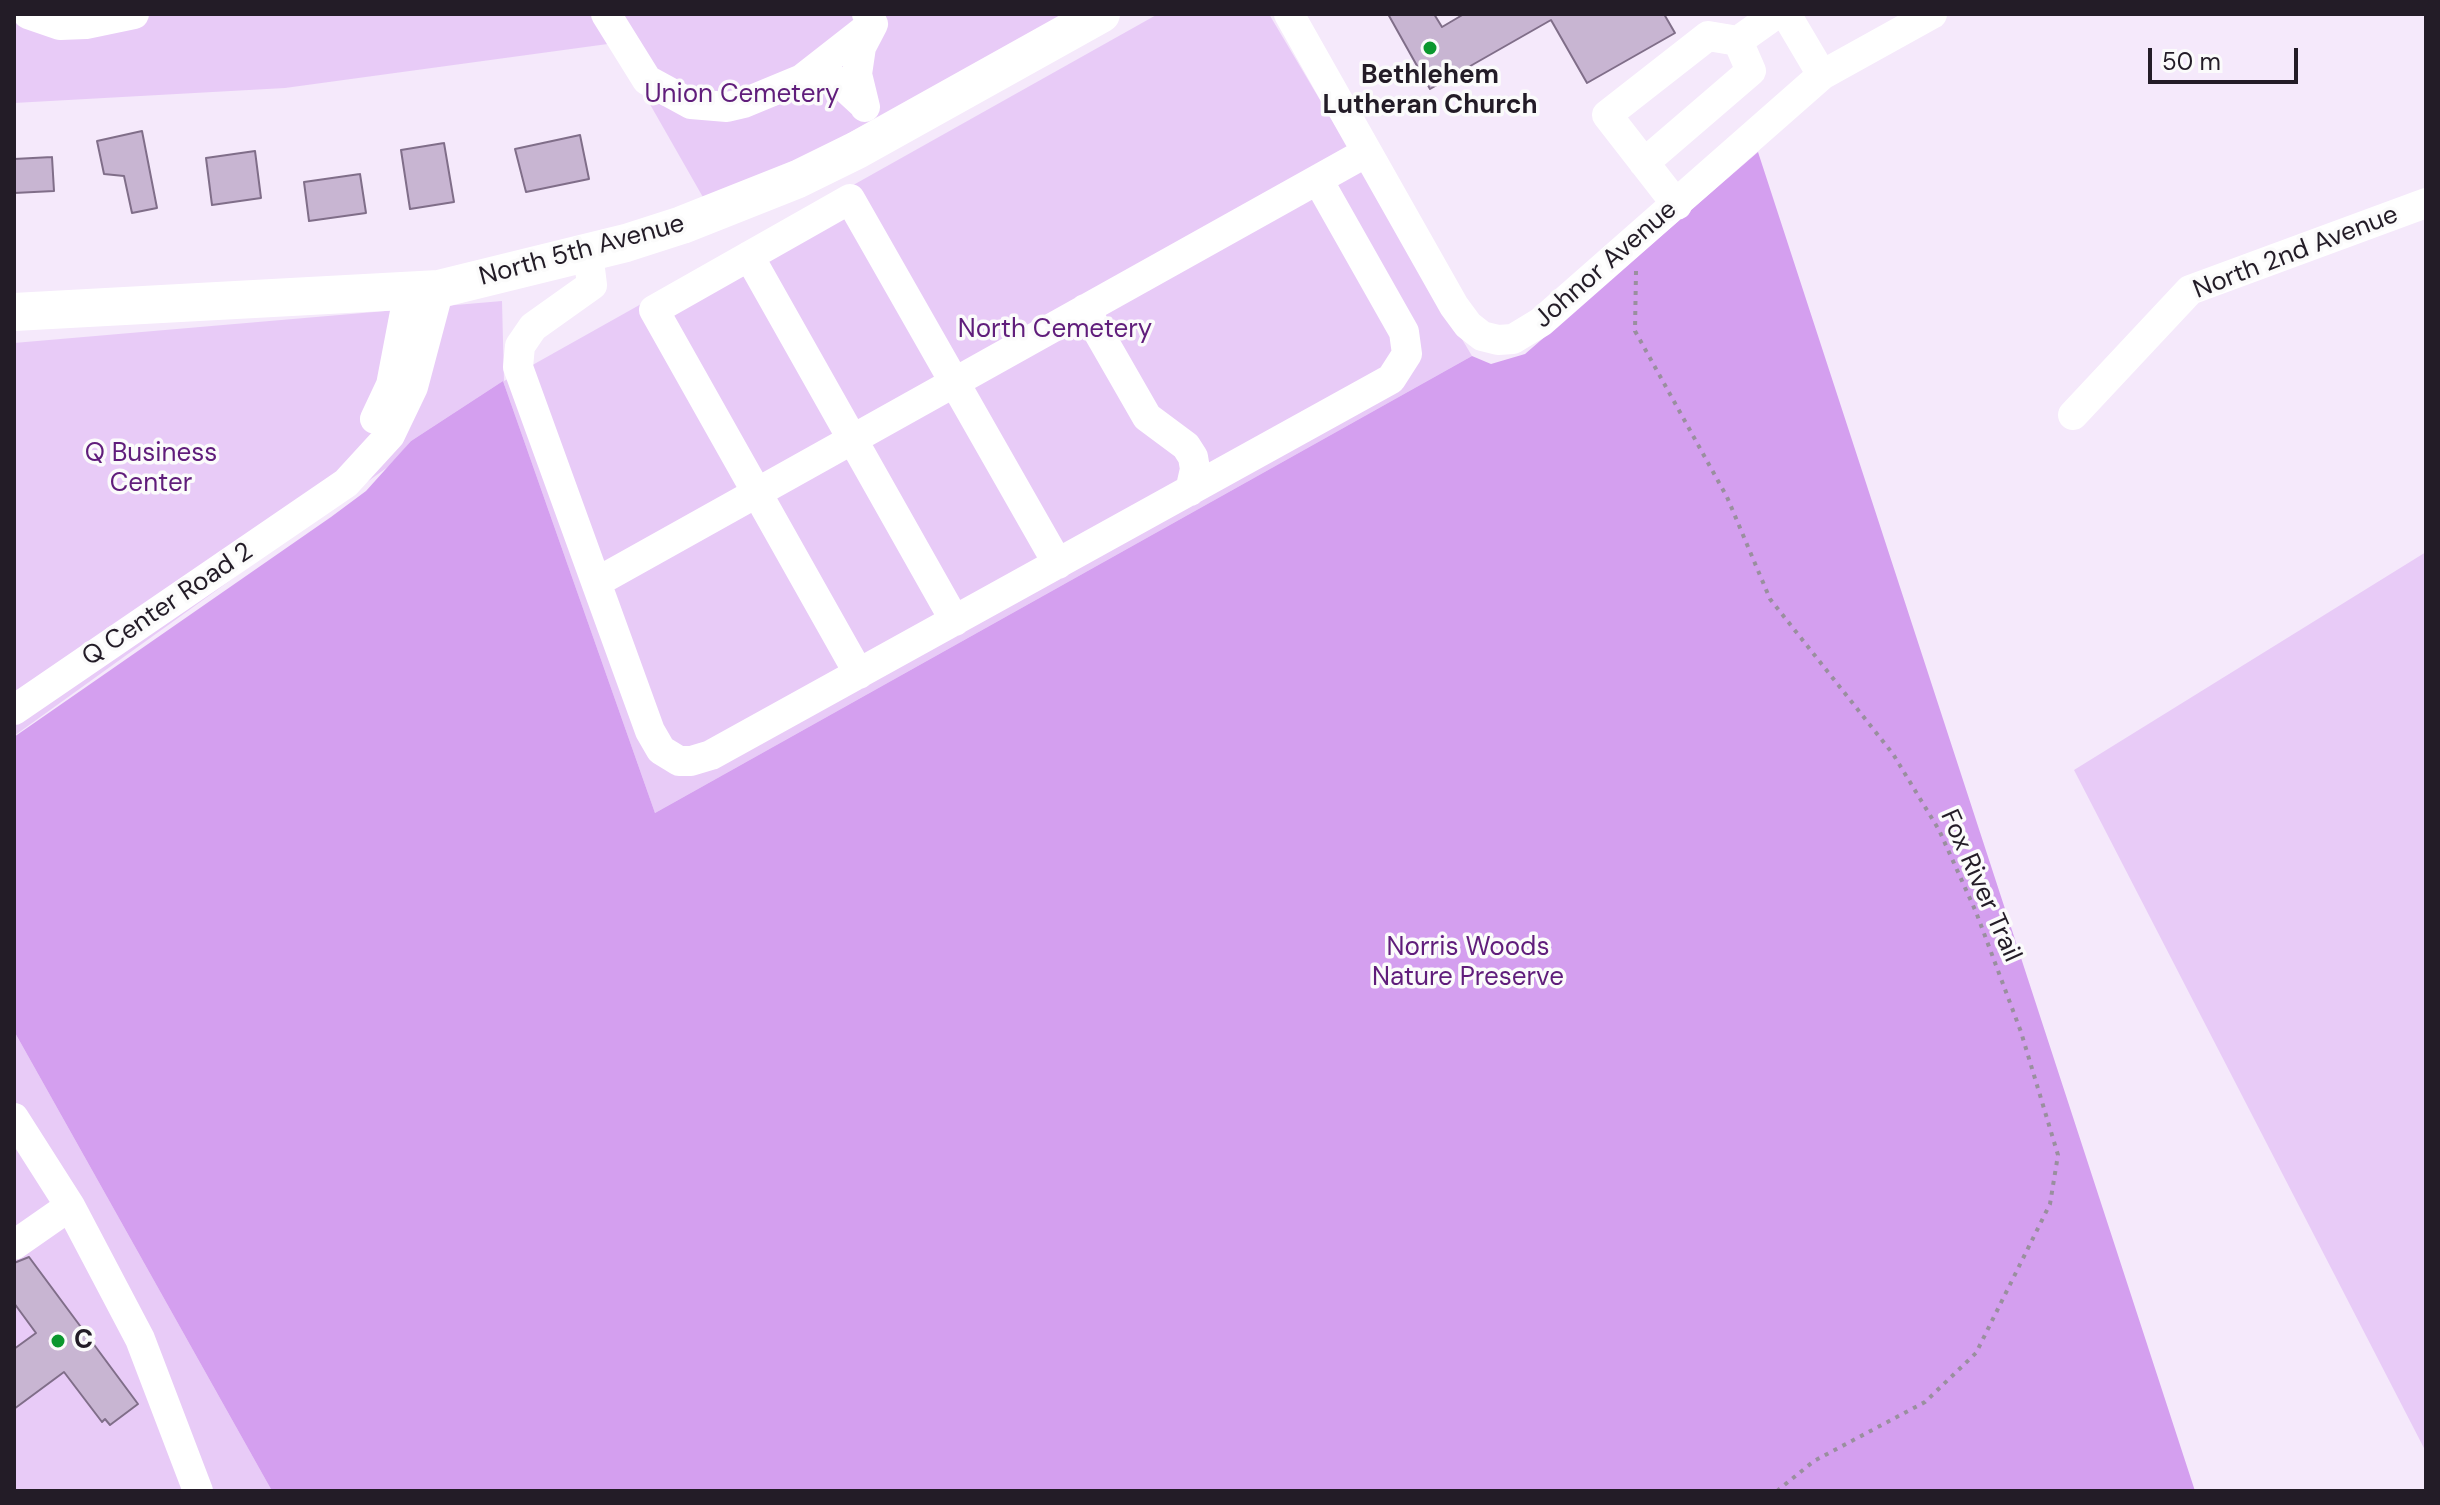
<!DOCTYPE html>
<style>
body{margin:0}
#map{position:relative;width:2440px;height:1505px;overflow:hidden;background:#f5e9fb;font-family:"DM Sans",sans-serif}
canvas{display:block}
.frame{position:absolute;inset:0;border:16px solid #231c27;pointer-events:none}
.scale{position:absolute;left:2148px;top:48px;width:150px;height:36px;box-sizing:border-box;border:4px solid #231c27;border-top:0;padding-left:10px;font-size:24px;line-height:28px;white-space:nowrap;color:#231c27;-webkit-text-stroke:6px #fbfbfb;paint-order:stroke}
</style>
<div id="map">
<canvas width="2440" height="1505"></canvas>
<div class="frame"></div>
<div class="scale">50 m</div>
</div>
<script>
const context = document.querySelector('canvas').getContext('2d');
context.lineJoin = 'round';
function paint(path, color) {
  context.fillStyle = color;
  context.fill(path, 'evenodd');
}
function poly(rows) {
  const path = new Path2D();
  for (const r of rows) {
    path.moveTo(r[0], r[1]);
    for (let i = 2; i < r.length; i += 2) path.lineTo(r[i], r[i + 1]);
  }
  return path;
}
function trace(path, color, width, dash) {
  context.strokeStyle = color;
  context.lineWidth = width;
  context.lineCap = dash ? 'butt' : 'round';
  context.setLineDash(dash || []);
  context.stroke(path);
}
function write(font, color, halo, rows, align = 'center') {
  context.font = font + ' "DM Sans",sans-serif';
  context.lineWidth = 7;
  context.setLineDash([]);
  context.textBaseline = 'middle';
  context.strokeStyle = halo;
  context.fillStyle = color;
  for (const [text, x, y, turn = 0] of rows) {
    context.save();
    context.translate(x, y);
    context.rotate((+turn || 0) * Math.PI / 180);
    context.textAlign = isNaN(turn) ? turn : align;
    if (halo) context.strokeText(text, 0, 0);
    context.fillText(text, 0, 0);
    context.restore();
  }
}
paint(poly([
 [14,14,1069,14,814,152,704,199,615,43,285,88,14,103],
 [1158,14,1269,14,1472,356,655,813,503,381,411,441,392,464,14,736,14,343,502,301,504,381],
 [2426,552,2426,1452,2074,770],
 [14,1031,272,1491,14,1491]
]), '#e8cbf7');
paint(poly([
 [1758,152,2195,1491,272,1491,14,1031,14,737,331,517,366,491,411,441,503,381,655,813,1472,356,1491,364,1525,354]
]), '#d49fef');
const building = poly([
 [1388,14,1434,14,1442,27,1464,14,1664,14,1675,33,1587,83,1551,20,1430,89,1388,14],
 [142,131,157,208,132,213,124,176,104,174,97,141,142,131],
 [580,135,589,179,526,192,515,149,580,135],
 [444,143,454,202,410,209,401,150,444,143],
 [255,151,261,198,212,205,206,158,255,151],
 [52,157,54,191,14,193,14,159,52,157],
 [360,174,366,213,309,221,304,182,360,174],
 [29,1257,138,1404,110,1425,105,1419,102,1422,64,1372,14,1409,14,1349,36,1333,14,1303,14,1263,29,1257]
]);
paint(building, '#c8b5d2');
trace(building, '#806e89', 2);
trace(poly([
 [1636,271,1635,331,1727,497,1770,599,1893,754,1939,830,1976,912,2021,1032,2058,1155,2050,1204,1976,1353,1925,1402,1814,1461,1777,1491]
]), '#998f9e', 4, [4, 6]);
trace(poly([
 [28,14,60,25,86,24,134,14],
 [606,14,647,80,691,104,727,107,744,103,802,79,818,78,838,81,863,104],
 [1289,14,1454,306,1468,325,1482,336,1498,340,1513,339,1541,322,1822,75,1932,14],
 [1786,14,1822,75],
 [802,79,871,25],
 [865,107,857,74,861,47,873,24,867,14],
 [1644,163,1751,71,1738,41],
 [1677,205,1607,115,1708,36,1738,41,1776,14],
 [588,253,592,285,533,327,520,346,518,367,650,731,661,750,679,761,691,761,711,755,1391,379,1407,354,1404,332,1318,180],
 [749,256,955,621],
 [1085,309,1147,417,1186,446,1193,457,1195,469,1190,491],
 [2073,415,2190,290,2426,203],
 [375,419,391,385,409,291],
 [597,582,1367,152],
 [859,674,654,310,850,199,1058,564],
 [14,710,346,483,390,435,413,387,439,289],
 [14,1118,70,1206,140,1339,198,1491],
 [14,1245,70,1206]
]), '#fff', 30);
trace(poly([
 [14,312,439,289,626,243,682,225,798,179,857,150,1101,14]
]), '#fff', 38);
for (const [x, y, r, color] of [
 [1430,48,8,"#0b972e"],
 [58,1341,8,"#0b972e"]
]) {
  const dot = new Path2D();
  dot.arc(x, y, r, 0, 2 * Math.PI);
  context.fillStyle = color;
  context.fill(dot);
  trace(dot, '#fbfbfb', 3);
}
write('bold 26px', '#231c27', '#fbfbfb', [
 ["Bethlehem",1430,76],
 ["Lutheran Church",1430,106],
 ["C",74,1341,"left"]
]);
write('26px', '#601d7b', '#fbfbfb', [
 ["Union Cemetery",742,95],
 ["North Cemetery",1055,330],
 ["Q Business",151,454],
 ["Center",151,484],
 ["Norris Woods",1468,948],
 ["Nature Preserve",1468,978]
]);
write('26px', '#231c27', '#fbfbfb', [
 ["North 5th Avenue",582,251,-15],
 ["North 2nd Avenue",2296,253,-21],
 ["Johnor Avenue",1606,265,-41],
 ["Q Center Road 2",168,605,-34],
 ["Fox River Trail",1980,886,66]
]);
</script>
